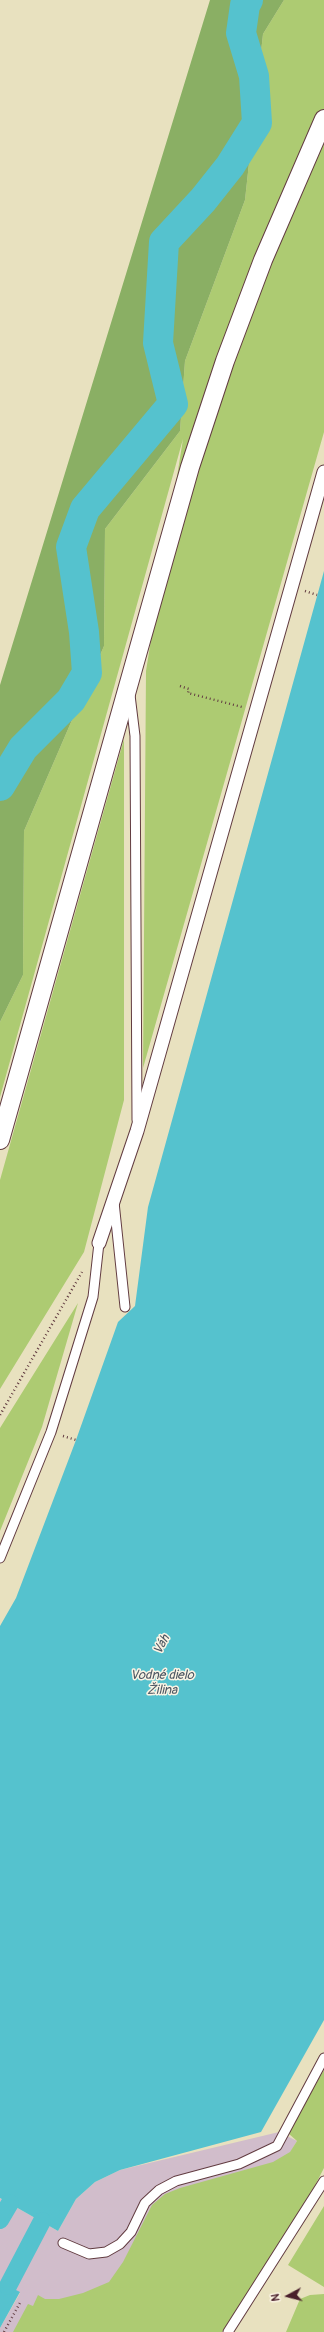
<!DOCTYPE html>
<meta charset="utf-8">
<style>
body{margin:0}
#map{position:relative;width:324px;height:2332px;overflow:hidden;background:#e8e1bf;font-family:Pangolin,sans-serif}
canvas{display:block}
.north{position:absolute;left:268px;top:2276px;width:40px;height:40px;-webkit-text-stroke:3px #fcf5e5;paint-order:stroke;rotate:263deg;font-size:11px;font-weight:700;line-height:16px;text-align:center;color:#4a1f2b}
.north::after{content:'';display:block;margin:auto;width:14px;height:18px;background:#4a1f2b;clip-path:polygon(50% 0,100% 100%,50% 72%,0 100%)}
</style>
<div id="map">
<canvas width="324" height="2332"></canvas>
<div class="north">N</div>
</div>
<script>
const context = document.querySelector('canvas').getContext('2d');
context.lineJoin = 'round';
function paint(path, color) {
  context.fillStyle = color;
  context.fill(path, 'evenodd');
}
function poly(rows) {
  const path = new Path2D();
  for (const r of rows) {
    path.moveTo(r[0], r[1]);
    for (let i = 2; i < r.length; i += 2) path.lineTo(r[i], r[i + 1]);
  }
  return path;
}
function trace(path, color, width, dash) {
  context.strokeStyle = color;
  context.lineWidth = width;
  context.lineCap = dash ? 'butt' : 'round';
  context.setLineDash(dash || []);
  context.stroke(path);
}
function write(font, color, halo, rows, align = 'center') {
  context.font = font + ' Pangolin,sans-serif';
  context.lineWidth = 3;
  context.setLineDash([]);
  context.textBaseline = 'middle';
  context.strokeStyle = halo;
  context.fillStyle = color;
  for (const [text, x, y, turn = 0] of rows) {
    context.save();
    context.translate(x, y);
    context.rotate((+turn || 0) * Math.PI / 180);
    context.textAlign = isNaN(turn) ? turn : align;
    if (halo) context.strokeText(text, 0, 0);
    context.fillText(text, 0, 0);
    context.restore();
  }
}
paint(poly([
 [279,2132,297,2141,183,2332,0,2332,0,2328,20,2293,0,2282,0,2198,58,2231,76,2199,95,2182,120,2170]
]), '#d1bdcb');
paint(poly([
 [284,0,324,0,324,432,143,1068,146,671,183,439,0,1097,0,1022,23,975,24,831,104,646,105,529,180,431,185,361,245,200,263,34],
 [124,739,124,1100,84,1252,0,1389,0,1180],
 [78,1303,42,1427,0,1531,0,1428],
 [324,2070,324,2168,307,2201,222,2332,13,2332,28,2304,33,2306,38,2295,45,2299,59,2299,83,2293,109,2282,123,2262,152,2205,165,2194,180,2188,273,2162,290,2152,297,2141,288,2133],
 [324,2206,324,2287,288,2265],
 [324,2294,324,2332,286,2332,300,2299,310,2295]
]), '#adcb72');
paint(poly([
 [210,0,284,0,263,34,245,200,185,361,180,431,105,529,104,646,24,831,23,975,0,1022,0,685]
]), '#8aaf64');
paint(poly([
 [324,571,324,2020,261,2132,120,2170,95,2182,76,2199,58,2231,0,2198,0,1626,16,1598,76,1440,118,1322,135,1306,148,1207],
 [0,2282,20,2292,0,2328]
]), '#55c2ce');
trace(poly([
 [0,2220,10,2203],
 [8,2286,42,2221]
]), '#55c2ce', 18);
trace(poly([
 [0,786,23,748,71,700,87,673,84,632,71,547,85,509,173,404,158,343,164,242,203,200,230,166,257,123,254,76,241,33,245,5,248,0]
]), '#55c2ce', 30);
const service = poly([
 [130,695,135,736,137,1120],
 [114,1202,125,1307],
 [0,1558,51,1432,93,1297,99,1243],
 [63,2243,89,2254,106,2252,120,2244,131,2232,145,2203,159,2190,176,2181,239,2164,277,2146,324,2058],
 [228,2332,324,2181]
]);
const pedestrian = poly([
 [99,1243,137,1131,324,472]
]);
const minor = poly([
 [0,1140,190,467,225,361,263,260,324,119]
]);
trace(service, '#623c41', 11);
trace(pedestrian, '#623c41', 15);
trace(minor, '#623c41', 20);
trace(poly([
 [305,591,317,595],
 [180,686,189,689,188,693,242,707],
 [0,1415,82,1272],
 [63,1436,76,1440],
 [4,2332,21,2301]
]), '#623c41', 2.5, [1, 3]);
trace(service, '#fff', 9);
trace(pedestrian, '#fff', 13);
trace(minor, '#fff', 18);
write('italic 13px', '#4e5864', '#fcf5e5', [
 ["Váh",162,1645,-62],
 ["Vodné dielo",162,1676],
 ["Žilina",162,1691]
]);
</script>
